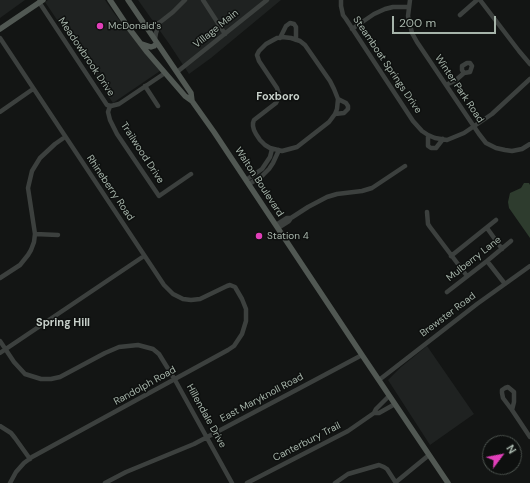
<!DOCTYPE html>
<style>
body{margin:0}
#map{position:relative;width:530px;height:483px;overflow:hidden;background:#131514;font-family:"DM Sans",sans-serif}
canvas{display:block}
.north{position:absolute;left:482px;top:435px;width:40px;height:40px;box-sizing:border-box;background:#0e100f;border:1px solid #4b524d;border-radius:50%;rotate:58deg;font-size:11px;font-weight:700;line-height:16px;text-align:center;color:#a6b4aa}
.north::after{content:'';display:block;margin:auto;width:14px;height:18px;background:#e13fb9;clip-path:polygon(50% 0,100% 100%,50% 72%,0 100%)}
.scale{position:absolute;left:392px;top:16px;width:104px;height:18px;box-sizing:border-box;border:2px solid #a6b4aa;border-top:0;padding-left:5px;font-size:12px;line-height:14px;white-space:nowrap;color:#a6b4aa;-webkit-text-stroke:3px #0e100f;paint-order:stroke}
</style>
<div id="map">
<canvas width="530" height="483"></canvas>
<div class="north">N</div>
<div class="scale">200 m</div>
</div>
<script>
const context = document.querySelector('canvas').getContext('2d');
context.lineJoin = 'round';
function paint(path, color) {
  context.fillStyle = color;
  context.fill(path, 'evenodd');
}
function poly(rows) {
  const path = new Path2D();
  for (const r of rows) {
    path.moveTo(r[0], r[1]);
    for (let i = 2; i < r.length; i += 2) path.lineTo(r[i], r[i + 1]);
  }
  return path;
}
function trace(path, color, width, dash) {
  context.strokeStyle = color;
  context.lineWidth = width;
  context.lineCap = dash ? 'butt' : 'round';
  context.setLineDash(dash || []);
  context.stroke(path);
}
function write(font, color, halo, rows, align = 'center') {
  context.font = font + ' "DM Sans",sans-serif';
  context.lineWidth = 3;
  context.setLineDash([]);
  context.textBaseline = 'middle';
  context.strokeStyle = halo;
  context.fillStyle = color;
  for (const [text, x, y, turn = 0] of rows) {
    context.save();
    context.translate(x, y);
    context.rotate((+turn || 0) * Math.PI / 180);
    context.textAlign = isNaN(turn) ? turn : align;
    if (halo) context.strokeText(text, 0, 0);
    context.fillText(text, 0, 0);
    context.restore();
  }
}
paint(poly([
 [0,0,25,0,0,18],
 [48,0,105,0,114,13,143,51,160,71,113,103,45,2],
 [138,0,281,0,211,58,189,74,170,45],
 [427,346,474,414,430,445,388,380,401,367]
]), '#1f2221');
paint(poly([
 [524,183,529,183,530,185,530,238,509,208,508,202,510,193,521,188]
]), '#2e3c2e');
trace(poly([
 [203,0,225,34],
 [341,0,341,6,343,15,346,19,413,121,422,131,428,135,435,138,447,140,464,133,492,114,530,79],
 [410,0,408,16,412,33,417,42,479,134,486,143,496,148,505,150,512,151,522,149,530,144],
 [480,0,519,51,530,64],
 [39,2,107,105,111,106,119,104,165,73],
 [460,15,477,0],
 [145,25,152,25,159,23,173,12,185,0],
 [352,29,374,14,385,9,393,7,409,7],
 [282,37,291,38,300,41,305,45,330,81,334,89,338,99,337,109,335,114,329,122,297,147,282,151,270,148,265,145,260,140,256,134,254,130,253,126,253,123,254,120,276,103,279,97,279,94,277,88,259,61,257,55,259,51,266,44,277,38,282,37],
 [0,38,164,285,173,294,183,299,191,300,200,299,227,286,230,285,235,287,242,299,246,309,246,321,242,334,234,346,228,350,32,457,24,463,16,472,10,483],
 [280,38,286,26,290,23,294,24,296,27,296,40],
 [155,39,156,33,159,23],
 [177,72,267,0],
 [446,85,456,80,464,73,470,72,472,66,470,63,467,63,462,66,462,70,464,73],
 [145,86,158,106],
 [110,106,108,112,110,120,117,134,159,196,191,174],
 [0,112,33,89],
 [335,114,344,113,348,109,348,106,346,103,338,99],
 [428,135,428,146,431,148,436,148,443,139],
 [246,180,262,169,270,157,272,149],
 [249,184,262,176,269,169,273,163,279,150],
 [427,212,428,224,430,227,467,276],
 [276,225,287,218,291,218],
 [278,228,289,221,291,218,308,207,327,197,337,194,362,191,372,188,405,166],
 [487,228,502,249],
 [35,234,58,235],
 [451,256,496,220],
 [487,261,505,284],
 [0,278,20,265,28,255,31,250,34,242,35,234,28,188,32,171,40,158,55,144,65,137],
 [447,292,487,261,511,241],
 [0,341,14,362,25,374,41,379,51,379,60,377,105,353,119,347,138,345,153,349,159,354,175,380,232,483],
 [0,353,144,256],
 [379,380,477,304,530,266],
 [389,396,376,409,374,413,379,413,395,404],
 [512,410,514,402,514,392,508,387,505,388,502,390,502,393,503,398,512,410,530,437],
 [0,426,11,433,15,438,30,459],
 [396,482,429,455],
 [105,483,126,472,194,444,300,388,362,355],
 [247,483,348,431,374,413],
 [335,483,348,474,379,465,384,467,387,469,396,483]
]), '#3c403e', 4.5);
trace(poly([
 [110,0,128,27,147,52,185,96,192,101,214,132,362,355,448,483],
 [128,0,191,93,192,101],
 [0,29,43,0],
 [142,44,151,47,154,46,157,43]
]), '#515853', 5.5);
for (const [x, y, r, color] of [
 [100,26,4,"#e13fb9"],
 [259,236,4,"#e13fb9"]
]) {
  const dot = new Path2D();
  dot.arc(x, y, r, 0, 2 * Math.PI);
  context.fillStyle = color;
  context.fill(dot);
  trace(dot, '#0e100f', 1.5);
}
write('10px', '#a6b4aa', '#0e100f', [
 ["McDonald's",108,26],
 ["Station 4",267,236]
], 'left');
write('10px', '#a6b4aa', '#0e100f', [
 ["Village Main",216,29,-39],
 ["Meadowbrook Drive",86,57,56],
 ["Steamboat Springs Drive",387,65,56],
 ["Winter Park Road",459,89,56],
 ["Trailwood Drive",142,153,57],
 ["Walton Boulevard",259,182,57],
 ["Rhineberry Road",110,188,56],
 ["Mulberry Lane",474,259,-38],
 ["Brewster Road",448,315,-37],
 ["Randolph Road",145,386,-29],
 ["East Maryknoll Road",262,398,-28],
 ["Hillendale Drive",206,416,61],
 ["Canterbury Trail",307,442,-27]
]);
write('bold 11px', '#c7d0ca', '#0e100f', [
 ["Foxboro",278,97],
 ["Spring Hill",63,323]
]);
</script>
